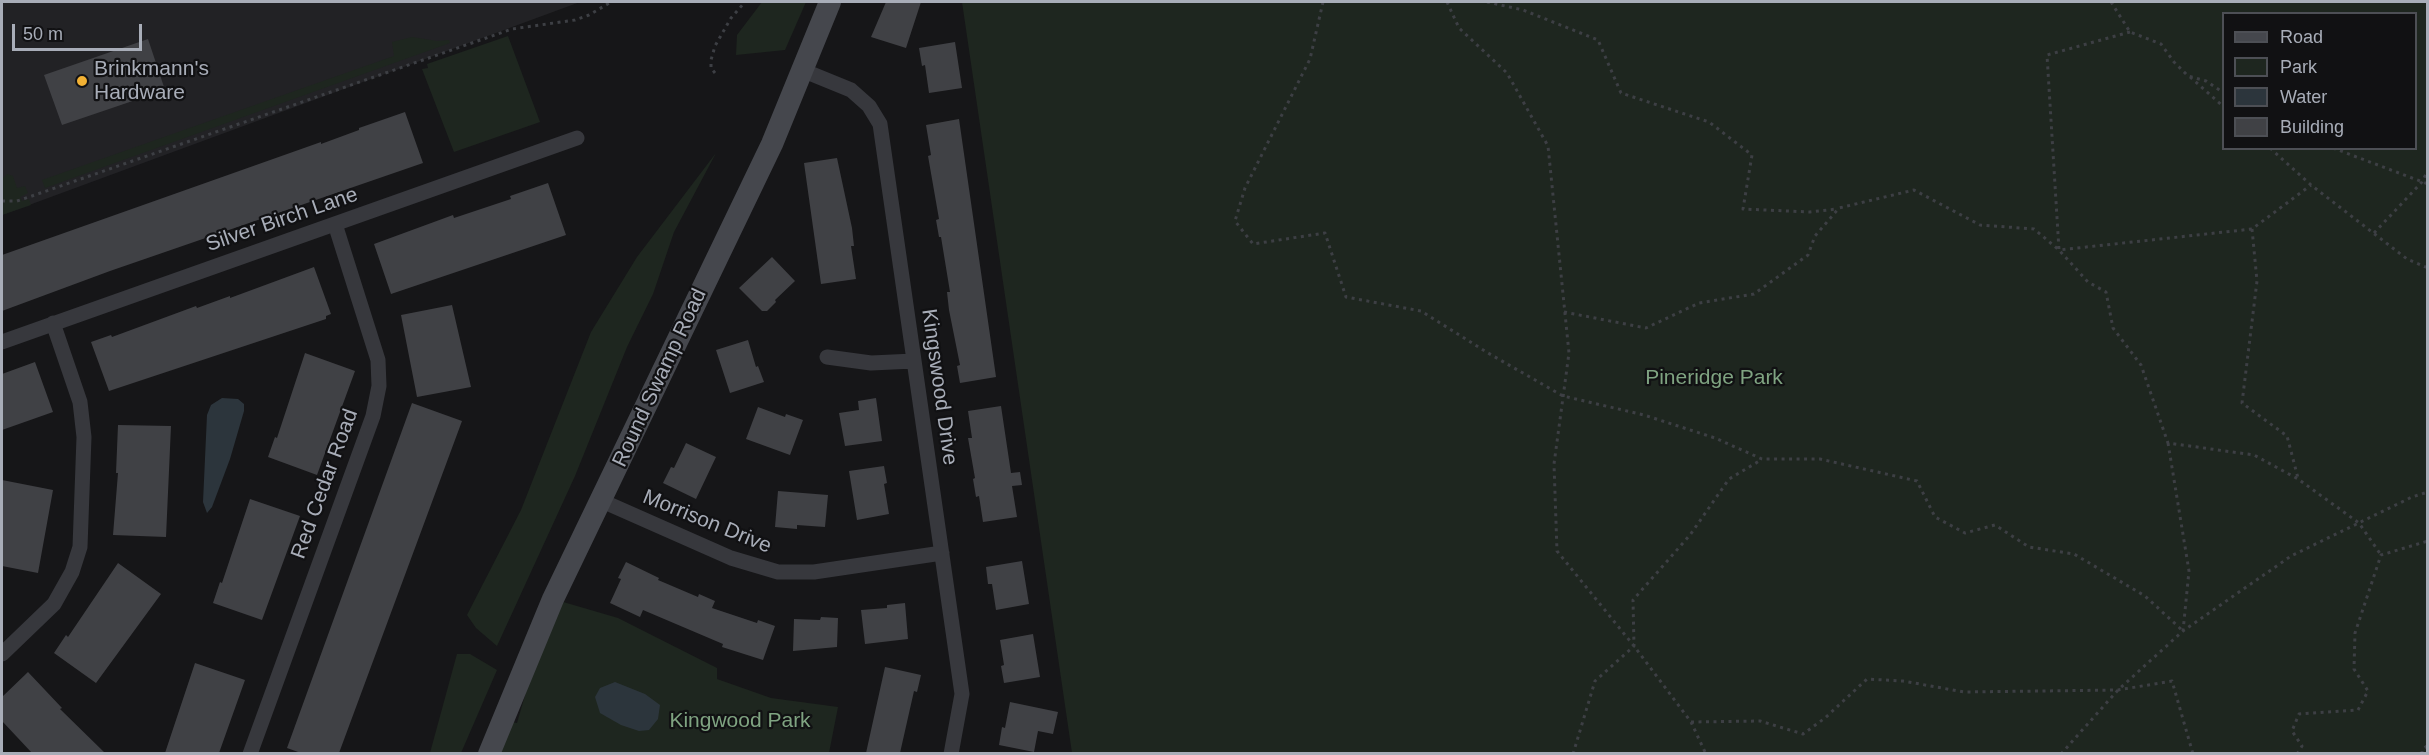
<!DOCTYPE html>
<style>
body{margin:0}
#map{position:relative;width:2429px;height:755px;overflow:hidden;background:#161618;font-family:Arial,sans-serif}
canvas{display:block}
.frame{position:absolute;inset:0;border:3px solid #a8adb8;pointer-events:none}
.legend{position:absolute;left:2222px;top:12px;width:195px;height:138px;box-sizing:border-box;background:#111113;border:2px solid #4d4f55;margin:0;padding:8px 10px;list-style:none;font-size:18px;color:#a8adb8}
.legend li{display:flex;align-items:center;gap:12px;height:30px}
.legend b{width:30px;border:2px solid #4d4f55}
.scale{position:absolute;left:12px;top:24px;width:130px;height:27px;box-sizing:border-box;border:3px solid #a8adb8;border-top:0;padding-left:8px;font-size:18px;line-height:21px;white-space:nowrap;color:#a8adb8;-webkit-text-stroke:4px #111113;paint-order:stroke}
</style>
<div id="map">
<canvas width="2429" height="755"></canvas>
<div class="frame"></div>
<ul class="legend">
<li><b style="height:8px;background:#45474d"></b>Road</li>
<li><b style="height:16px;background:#1e261f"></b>Park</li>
<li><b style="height:16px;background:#2c353c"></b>Water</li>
<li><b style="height:16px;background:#404145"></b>Building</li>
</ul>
<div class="scale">50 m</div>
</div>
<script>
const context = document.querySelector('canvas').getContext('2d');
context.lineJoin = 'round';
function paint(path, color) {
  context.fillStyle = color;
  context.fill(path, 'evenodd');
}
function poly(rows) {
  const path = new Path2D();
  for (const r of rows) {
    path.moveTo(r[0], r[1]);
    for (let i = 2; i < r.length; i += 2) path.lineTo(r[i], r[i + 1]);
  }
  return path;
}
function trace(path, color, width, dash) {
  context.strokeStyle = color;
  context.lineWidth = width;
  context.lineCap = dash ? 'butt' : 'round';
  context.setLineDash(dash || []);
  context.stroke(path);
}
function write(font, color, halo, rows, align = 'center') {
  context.font = font + ' Arial,sans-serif';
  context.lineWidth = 4.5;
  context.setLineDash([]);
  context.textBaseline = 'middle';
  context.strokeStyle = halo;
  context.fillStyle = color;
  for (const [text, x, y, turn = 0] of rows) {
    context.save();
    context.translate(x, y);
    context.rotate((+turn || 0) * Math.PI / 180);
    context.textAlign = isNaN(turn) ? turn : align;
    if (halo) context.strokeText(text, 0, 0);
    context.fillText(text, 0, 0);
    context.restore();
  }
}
paint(poly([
 [2,2,580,2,2,215]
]), '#222225');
paint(poly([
 [762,2,806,2,785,50,736,55,737,35],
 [962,2,2427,2,2427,753,1072,753],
 [2224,14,2416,14,2416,148,2224,148],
 [508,36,540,122,454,152,422,69,428,68,427,64],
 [412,37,437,41,449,40,450,43,45,188,42,180,394,56,392,42],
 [716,153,674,232,653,294,627,347,575,476,497,646,476,628,467,615,521,510,591,332,637,257],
 [7,174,13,176,17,188,25,186,28,193,20,197,22,201,29,199,31,205,2,215,2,179],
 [553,599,618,618,717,668,717,679,771,698,838,707,829,753,495,754,507,721,517,723],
 [457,654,470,654,497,670,461,753,430,753]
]), '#1e261f');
paint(poly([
 [222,398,238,399,244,404,244,411,230,459,212,507,207,513,203,502,207,415,211,405],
 [615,682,645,694,660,705,658,719,649,730,639,731,621,725,600,713,595,697,600,688]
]), '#2c353c');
paint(poly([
 [886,2,921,2,906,48,871,37],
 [148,39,165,90,62,125,44,75],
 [955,42,962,88,929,93,925,65,922,66,919,48],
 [405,112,423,163,110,271,2,311,2,255,321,142,321,144,359,130,359,128],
 [959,119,996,377,960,383,957,366,960,365,949,310,947,292,950,292,941,237,939,237,936,220,939,219,928,156,931,155,926,125],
 [837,158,852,228,854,246,851,246,856,279,821,284,804,163],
 [548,183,566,235,391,294,374,244,453,215,454,218,511,199,510,196],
 [772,257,795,281,775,300,776,302,767,311,762,311,739,288],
 [314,267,331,314,326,316,326,319,109,391,91,342,111,335,112,337,196,306,197,308,230,296,230,298],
 [452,305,471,387,417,397,401,315],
 [748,340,756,367,758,366,764,382,730,393,716,350],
 [305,353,355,371,317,475,268,457,275,437,277,438],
 [35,362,53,412,2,430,2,374],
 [876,398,882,441,845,446,839,413,859,410,858,401],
 [412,403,462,421,339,753,301,753,287,748],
 [1001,406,1011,473,1020,472,1022,485,1012,486,1017,517,983,522,979,496,976,497,973,479,975,478,968,438,972,438,968,411],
 [758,407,785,417,786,414,803,420,790,455,746,439],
 [118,425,171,426,166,537,113,535,118,473,116,473],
 [686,443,716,457,696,499,663,483,671,467,674,468],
 [884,466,887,483,884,484,889,514,857,520,849,471],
 [2,480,53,490,38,573,2,566],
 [778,491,828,495,825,527,797,525,797,529,775,527],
 [250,499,300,516,262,620,213,603,220,582,222,583],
 [1022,561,1029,604,996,610,992,584,988,584,986,567],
 [626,562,659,578,658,580,698,597,699,594,715,601,712,608,757,623,758,620,775,626,763,660,722,647,723,644,643,610,640,617,610,603,621,579,618,578],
 [118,563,161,594,96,683,54,653,66,635,68,637],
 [905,603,908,639,865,644,861,610,887,608,887,605],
 [821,617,838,618,837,647,793,651,794,619,820,620],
 [1033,634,1040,677,1004,683,1001,666,1004,665,1000,640],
 [195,663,245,680,219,753,165,753],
 [885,667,921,675,917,692,914,691,900,753,866,753],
 [28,672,62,708,60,709,105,753,32,753,2,721,2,697],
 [1010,702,1058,712,1053,734,1038,731,1034,752,999,745,1002,727,1005,728]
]), '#404145');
trace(poly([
 [1323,2,1310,59,1245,188,1235,221,1253,244,1325,233,1346,297,1421,311,1488,353,1563,396,1644,415,1715,438,1762,459,1820,459,1917,481,1935,517,1965,533,1995,525,2029,547,2074,554,2145,596,2183,631],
 [1447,2,1459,28,1507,73,1548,146,1569,353,1554,464,1557,551,1634,646,1691,722,1706,754],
 [1487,2,1523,10,1598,40,1621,93,1709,122,1752,155,1743,209,1810,212,1837,209],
 [2111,2,2130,32,2161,44,2174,62,2188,76,2206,81,2224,93],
 [2130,32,2047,55,2059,250,2252,229,2311,185],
 [715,73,711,68,711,60,715,46,731,18,745,2],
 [2190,77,2224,107],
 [2270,148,2311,185,2407,259,2428,268],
 [2333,148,2428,184],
 [2,201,17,201,29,197,512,29,575,20,589,15,611,2],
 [2252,229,2257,281,2242,403,2287,436,2298,478],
 [2374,233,2422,182,2428,170],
 [1564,312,1646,328,1699,303,1754,294,1808,255,1815,236,1839,208,1914,190,1980,225,2034,229,2059,250,2088,282,2106,292,2113,328,2141,365,2168,443,2254,455,2298,479,2359,523,2381,555],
 [2168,443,2189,571,2183,631],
 [1691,722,1760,721,1803,734,1825,718,1867,679,1903,681,1964,692,2118,690,2172,681,2193,754],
 [1573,754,1595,681,1634,646,1633,600,1690,535,1729,479,1761,460],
 [2061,754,2118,690,2183,631,2291,556,2412,497,2428,492],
 [2297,754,2302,746,2292,731,2299,714,2358,710,2368,691,2354,669,2355,633,2381,555,2428,541],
 [2422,754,2422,750,2428,745]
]), '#3d3f44', 3, [3, 4.5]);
trace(poly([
 [802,70,851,90,869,106,880,124,962,694,951,754],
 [2,342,577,138],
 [827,357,871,363,914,361],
 [602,501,731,558,778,572,814,572,942,553],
 [2,654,54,604,72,572,80,547,84,437,80,402,53,323],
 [250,754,373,416,379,386,378,360,335,224]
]), '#37383d', 15);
trace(poly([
 [489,754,553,599,772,144,830,2]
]), '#45474d', 22);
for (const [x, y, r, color] of [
 [82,81,6,"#f2b134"]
]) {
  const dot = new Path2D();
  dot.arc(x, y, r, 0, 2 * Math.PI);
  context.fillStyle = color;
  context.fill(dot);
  trace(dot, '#111113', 2);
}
write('21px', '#a8adb8', '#111113', [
 ["Brinkmann's",94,69],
 ["Hardware",94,93]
], 'left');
write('21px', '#a8adb8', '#111113', [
 ["Silver Birch Lane",282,220,-19],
 ["Round Swamp Road",660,378,-65],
 ["Kingswood Drive",939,387,82],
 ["Red Cedar Road",325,484,-70],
 ["Morrison Drive",707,522,22]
]);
write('21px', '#7fa381', '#111113', [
 ["Pineridge Park",1714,378],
 ["Kingwood Park",740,721]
]);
</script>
